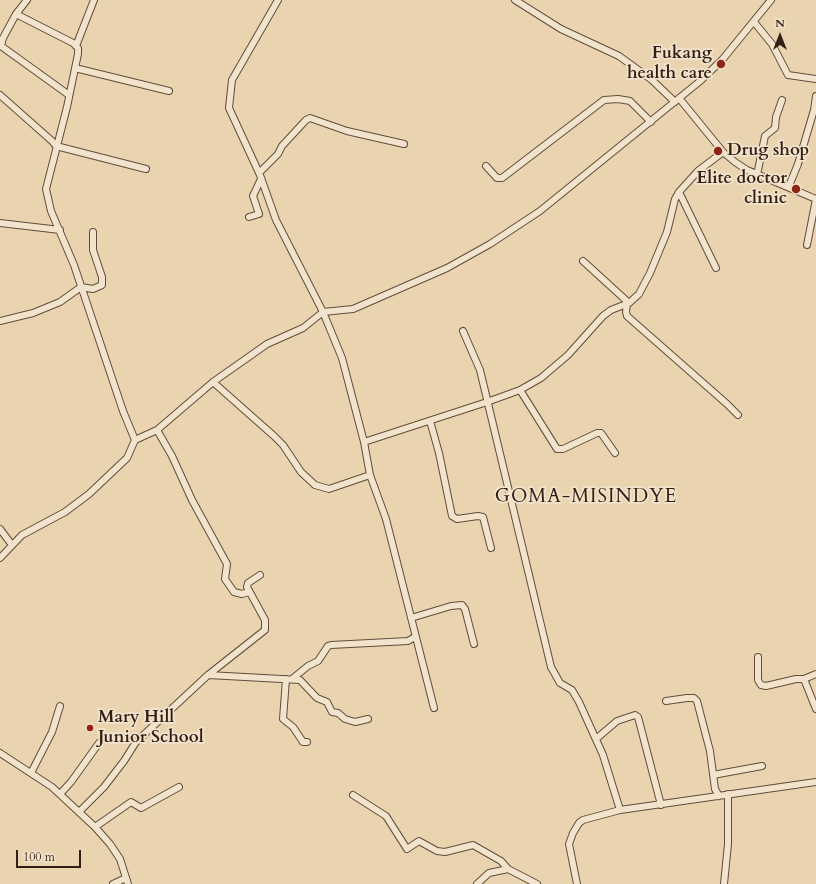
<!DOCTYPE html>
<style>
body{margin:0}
#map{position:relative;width:816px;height:884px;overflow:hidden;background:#ead4b0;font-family:Cardo,serif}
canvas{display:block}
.north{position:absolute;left:760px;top:16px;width:40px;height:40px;-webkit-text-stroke:3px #f1e3cc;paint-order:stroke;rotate:0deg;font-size:11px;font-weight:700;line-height:16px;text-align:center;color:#331e14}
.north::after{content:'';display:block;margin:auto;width:14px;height:18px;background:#331e14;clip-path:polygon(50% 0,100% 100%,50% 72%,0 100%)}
.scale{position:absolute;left:16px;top:850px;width:65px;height:18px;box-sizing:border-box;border:2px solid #331e14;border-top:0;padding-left:5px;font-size:12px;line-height:14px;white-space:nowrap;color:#331e14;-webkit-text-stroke:3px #f1e3cc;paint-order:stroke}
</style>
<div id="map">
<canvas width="816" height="884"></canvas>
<div class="north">N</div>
<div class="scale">100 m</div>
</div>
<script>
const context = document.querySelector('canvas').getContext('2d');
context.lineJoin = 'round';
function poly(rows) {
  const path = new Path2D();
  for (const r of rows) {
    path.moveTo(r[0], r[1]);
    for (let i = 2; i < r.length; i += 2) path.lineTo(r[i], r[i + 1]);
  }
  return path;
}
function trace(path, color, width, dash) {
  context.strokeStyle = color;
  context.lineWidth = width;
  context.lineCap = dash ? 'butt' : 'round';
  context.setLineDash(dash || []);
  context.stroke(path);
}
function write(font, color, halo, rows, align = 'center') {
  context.font = font + ' Cardo,serif';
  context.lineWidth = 3.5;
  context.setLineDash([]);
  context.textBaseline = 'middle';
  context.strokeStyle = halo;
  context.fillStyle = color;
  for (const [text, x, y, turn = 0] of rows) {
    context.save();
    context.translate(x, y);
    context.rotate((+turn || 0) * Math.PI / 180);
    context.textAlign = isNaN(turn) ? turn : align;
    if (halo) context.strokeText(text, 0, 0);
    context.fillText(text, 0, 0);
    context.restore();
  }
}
const minor = poly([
 [27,0,16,14,3,38,1,46,69,95],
 [278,0,232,80,229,108,260,175,276,220,323,312,342,358,364,442,487,402,520,390,541,378,568,355,603,316,611,310,629,303,639,294,650,273,667,232,675,199,679,192,698,171,723,152],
 [515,0,561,29,619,56,652,80,675,102],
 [16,14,73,43,78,48,78,54,67,107,46,189,51,211,74,265,123,411,135,440],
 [754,22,772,44,788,75,816,79],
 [76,46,94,0],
 [75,68,169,91],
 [0,95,52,141,56,146,146,169],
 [679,98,723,152,735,162,747,170,816,199],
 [486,166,497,178,502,178,604,100,618,99,630,101,651,122],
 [259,173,278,154,282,146,306,120,310,118,347,131,404,144],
 [757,175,765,136,775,128,776,117,782,100],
 [789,186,798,164,814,110,816,96],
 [679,192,716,268],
 [249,217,259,214,253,196,261,179],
 [0,223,60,230],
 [807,245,816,199],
 [583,261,629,303],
 [627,304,626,312,627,316,727,404,738,415],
 [0,321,33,313,60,302,81,287,93,289,102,285,102,277,93,250,93,232],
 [463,331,480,370,551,667,560,683,572,690,579,702,603,755,620,810,816,782],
 [213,382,274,436,283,445,301,472,315,485,329,489,370,475],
 [520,390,557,449,563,449,597,433,601,433,615,453],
 [430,421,439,453,452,516,457,519,478,516,483,517,491,548],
 [157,430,172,456,192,500,227,564,225,579,234,592,242,594,249,592],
 [364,442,370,475,386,519,434,708],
 [0,529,12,545],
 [0,558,22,535,65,512,89,494,127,458,135,440,157,430,213,382,267,344,303,328,323,312,353,309,447,268,490,244,540,211,699,82,722,60,771,0],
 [411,618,451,606,462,605,465,609,474,644],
 [758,657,758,680,761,685,766,686,796,679,804,679,816,709],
 [208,675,300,680,317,698,327,702,332,712,338,713,345,719,355,722,368,719],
 [286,679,283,719,293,727,303,742,307,742],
 [292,679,308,666,318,661,328,646,331,645,408,641,415,637],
 [804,679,816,674],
 [666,701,687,698,694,698,697,701,710,751,715,789,719,796],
 [596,739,617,721,635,715,638,717,661,805],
 [0,753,52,787,95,827,110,844,120,859,128,884],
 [31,773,52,732,60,706],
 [713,775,762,766],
 [60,794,71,782,99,743],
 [353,795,386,816,407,849,419,841,437,851,445,852,473,845,501,861,508,869],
 [79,812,104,787,124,761,136,742,208,675,265,630,265,620,247,587,248,583,260,575],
 [95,827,131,802,141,808,179,787],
 [113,884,126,878],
 [477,884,489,873,508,869,537,884],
 [577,884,569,844,573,833,579,823,583,820,620,810],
 [724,884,728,844,728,794]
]);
trace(minor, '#614c3b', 8);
trace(minor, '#f1e3cc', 6);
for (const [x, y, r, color] of [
 [721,64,5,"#8f2418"],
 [718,151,5,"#8f2418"],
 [796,189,5,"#8f2418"],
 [90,728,4,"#8f2418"]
]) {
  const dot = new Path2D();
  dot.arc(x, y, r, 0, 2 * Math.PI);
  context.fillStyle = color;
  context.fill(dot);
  trace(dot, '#f1e3cc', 1.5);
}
write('bold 17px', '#331e14', '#f1e3cc', [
 ["Fukang",712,54],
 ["health care",712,74],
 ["Drug shop",727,151,"left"],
 ["Elite doctor",787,179],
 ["clinic",787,199],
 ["Mary Hill",98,718,"left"],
 ["Junior School",98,738,"left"]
], 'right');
context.letterSpacing = '1px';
write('19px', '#331e14', '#f1e3cc', [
 ["GOMA-MISINDYE",586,498]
]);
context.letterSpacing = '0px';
</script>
